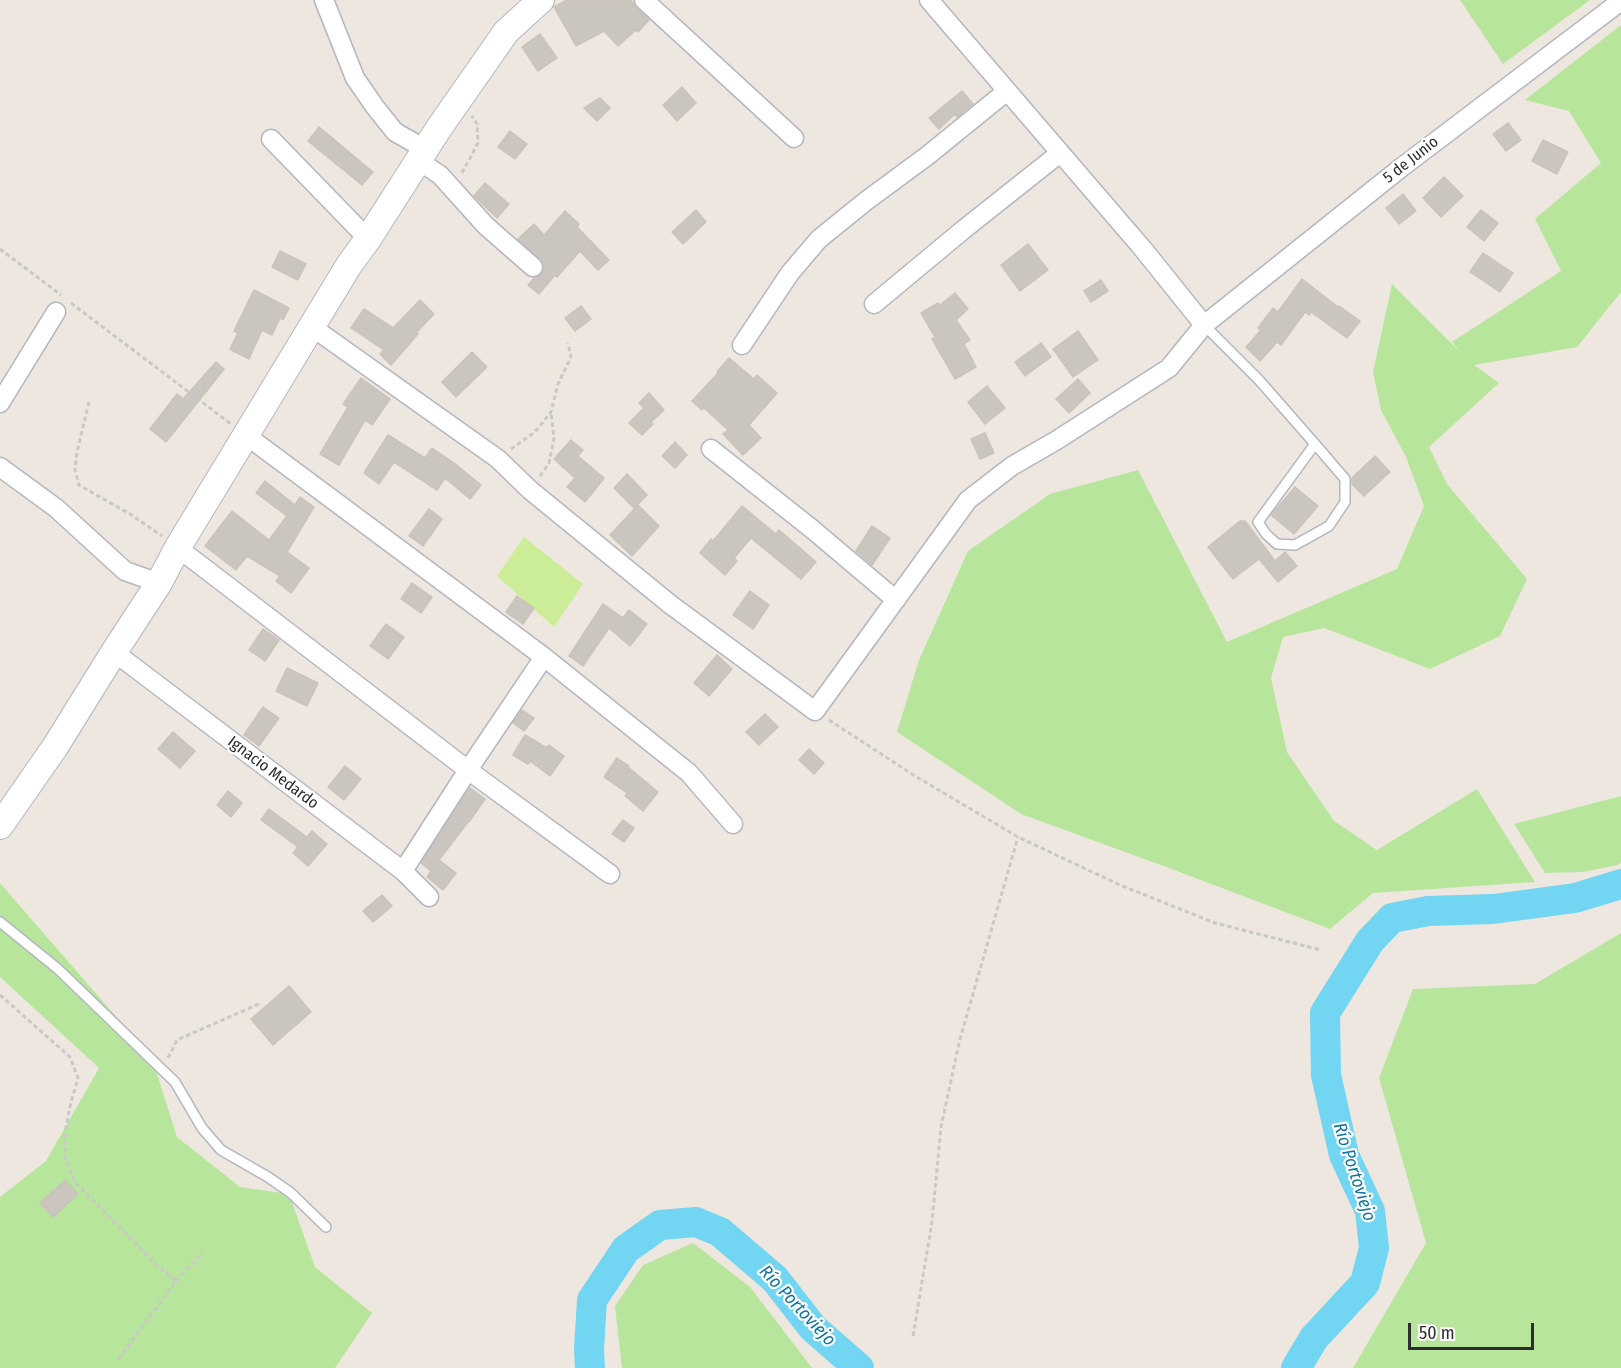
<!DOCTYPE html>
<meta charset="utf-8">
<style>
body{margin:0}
#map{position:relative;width:1621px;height:1368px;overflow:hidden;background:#eee7df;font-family:"Fira Sans Condensed",sans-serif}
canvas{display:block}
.scale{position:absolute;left:1408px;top:1323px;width:126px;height:27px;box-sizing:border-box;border:3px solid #2d2d2d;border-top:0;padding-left:8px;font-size:18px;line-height:21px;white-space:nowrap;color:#2d2d2d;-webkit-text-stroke:4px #fff;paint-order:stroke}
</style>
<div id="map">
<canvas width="1621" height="1368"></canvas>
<div class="scale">50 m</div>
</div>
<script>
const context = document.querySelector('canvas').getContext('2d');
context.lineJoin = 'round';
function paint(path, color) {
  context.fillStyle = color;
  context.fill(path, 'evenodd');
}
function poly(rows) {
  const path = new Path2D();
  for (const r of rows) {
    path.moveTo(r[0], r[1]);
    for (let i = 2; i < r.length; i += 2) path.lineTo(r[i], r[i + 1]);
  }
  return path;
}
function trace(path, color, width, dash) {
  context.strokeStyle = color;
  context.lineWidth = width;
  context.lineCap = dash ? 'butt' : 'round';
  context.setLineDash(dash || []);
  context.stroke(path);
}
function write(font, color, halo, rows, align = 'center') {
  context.font = font + ' "Fira Sans Condensed",sans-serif';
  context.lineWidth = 4.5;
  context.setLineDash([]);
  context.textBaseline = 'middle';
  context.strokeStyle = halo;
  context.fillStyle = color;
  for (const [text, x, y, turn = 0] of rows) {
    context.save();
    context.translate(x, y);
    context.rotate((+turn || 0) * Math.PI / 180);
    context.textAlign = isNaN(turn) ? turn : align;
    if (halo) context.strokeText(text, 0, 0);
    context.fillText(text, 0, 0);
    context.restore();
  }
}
paint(poly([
 [1460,0,1590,0,1503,64],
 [1621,25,1621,292,1577,347,1474,365,1499,383,1429,447,1447,484,1527,579,1500,636,1430,669,1324,628,1283,637,1271,678,1287,752,1334,821,1377,850,1477,789,1535,882,1373,893,1330,929,1169,868,1021,814,897,732,919,660,968,551,1050,494,1138,470,1227,642,1397,569,1424,506,1406,457,1381,410,1373,372,1392,284,1461,353,1452,342,1561,271,1535,219,1601,163,1569,111,1525,100],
 [1621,796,1621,862,1618,865,1583,872,1545,873,1514,824],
 [0,883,152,1058,177,1137,240,1187,289,1194,315,1267,372,1313,335,1368,0,1368,0,1197,46,1161,99,1068,0,977],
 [1621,933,1621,1368,1353,1368,1426,1243,1379,1078,1413,989,1535,984],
 [693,1243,750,1287,812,1368,622,1368,615,1306,643,1265]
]), '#b8e59c');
paint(poly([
 [524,537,583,584,554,627,497,576]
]), '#cced97');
trace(poly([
 [590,1368,589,1349,592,1300,626,1249,660,1225,696,1222,720,1232,775,1279,813,1328,859,1368],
 [1296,1368,1314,1338,1365,1283,1374,1248,1370,1211,1344,1155,1326,1075,1325,1013,1370,941,1392,918,1428,911,1493,909,1575,898,1621,884]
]), '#72d5f1', 30);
const building = poly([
 [567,0,631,0,636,8,649,20,638,32,636,30,618,46,604,31,576,46,554,7,567,0],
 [540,34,557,58,538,71,522,47,540,34],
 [682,87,696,103,677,121,663,105,682,87],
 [962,91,973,104,957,117,955,114,939,129,929,118,962,91],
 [600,98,610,108,597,121,584,108,600,98],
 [1508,123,1521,140,1506,151,1493,134,1508,123],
 [319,127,373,172,362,185,308,141,319,127],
 [510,131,527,144,515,159,498,147,510,131],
 [1543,140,1568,152,1557,174,1532,161,1543,140],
 [1444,177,1463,196,1441,217,1423,198,1444,177],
 [485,183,509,204,497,218,474,196,485,183],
 [1403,194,1416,211,1399,224,1386,208,1403,194],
 [696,210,706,222,683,244,672,232,696,210],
 [1481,210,1498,223,1484,241,1467,227,1481,210],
 [565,211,579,224,577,227,609,260,598,270,580,251,557,277,555,275,539,294,528,285,534,278,542,274,544,269,543,263,518,239,534,224,544,235,565,211],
 [1028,244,1048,270,1020,291,1001,265,1028,244],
 [280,251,306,264,298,280,272,267,280,251],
 [1483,253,1513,273,1500,292,1470,272,1483,253],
 [1302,279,1338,307,1339,306,1360,321,1347,338,1311,312,1309,315,1305,312,1281,345,1277,342,1260,361,1246,347,1261,330,1258,328,1273,308,1278,312,1302,279],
 [1101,280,1108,291,1091,302,1084,291,1101,280],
 [254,290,289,308,283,320,280,318,272,335,262,330,249,359,230,349,238,333,234,331,254,290],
 [955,293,968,309,956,320,970,340,964,344,976,367,955,379,932,339,935,337,921,313,938,303,940,305,955,293],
 [420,300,434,314,416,333,418,334,391,365,380,354,384,350,351,328,364,309,393,328,420,300],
 [581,306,591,319,575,331,565,318,581,306],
 [1078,331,1098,360,1073,377,1053,349,1078,331],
 [1041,343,1051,357,1025,376,1015,362,1041,343],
 [472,352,487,367,456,397,442,382,472,352],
 [729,358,754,379,757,375,777,393,749,425,761,438,743,455,723,434,728,430,704,408,702,410,692,401,718,373,717,372,729,358],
 [216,362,224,369,166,442,150,429,177,394,183,399,216,362],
 [361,378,390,399,372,425,365,420,339,465,320,454,348,407,343,404,361,378],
 [1078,379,1090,393,1069,413,1056,399,1078,379],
 [987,386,1005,408,985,424,968,402,987,386],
 [649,393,664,410,651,422,653,424,642,435,629,423,644,408,639,403,649,393],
 [985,433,994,453,980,459,971,439,985,433],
 [388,435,425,458,432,448,454,463,481,485,470,499,445,478,437,490,394,462,379,484,364,473,388,435],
 [571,440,583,450,578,456,604,478,585,502,567,487,575,478,554,459,571,440],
 [675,442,687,455,675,468,662,456,675,442],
 [1375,456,1390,472,1364,496,1352,484,1352,478,1375,456],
 [627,474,647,495,634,508,614,488,627,474],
 [265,481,295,505,300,497,314,507,287,552,309,568,291,593,276,581,280,576,247,556,236,570,205,546,232,511,269,540,287,516,256,493,265,481],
 [1295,487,1318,506,1294,534,1271,515,1295,487],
 [638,505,659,526,632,556,610,535,638,505],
 [742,506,776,534,779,530,816,562,801,579,751,538,734,558,737,561,725,575,700,553,711,539,713,541,742,506],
 [429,509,442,519,423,546,409,536,429,509],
 [1240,521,1245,521,1275,561,1285,552,1297,566,1278,582,1259,559,1233,579,1208,547,1240,521],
 [872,526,890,538,872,565,856,551,872,526],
 [412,583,432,597,421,613,401,599,412,583],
 [750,591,769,605,753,629,733,615,750,591],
 [517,596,534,608,523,624,506,612,517,596],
 [603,604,623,618,629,610,647,624,630,646,609,628,583,666,569,656,603,604],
 [386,624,404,637,388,659,370,646,386,624],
 [263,629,279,640,265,661,249,650,263,629],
 [717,655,732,669,709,696,694,683,717,655],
 [287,668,318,683,307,706,276,691,287,668],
 [263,707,279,718,259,746,244,735,263,707],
 [522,710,534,718,524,731,513,723,522,710],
 [765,714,778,727,759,745,746,732,765,714],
 [173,732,195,751,180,768,158,749,173,732],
 [525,735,547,748,549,745,564,756,550,776,530,761,528,764,513,755,525,735],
 [809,749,824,763,814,774,799,760,809,749],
 [617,758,629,766,628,767,658,792,643,811,625,796,627,793,604,777,617,758],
 [345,766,361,779,344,800,328,787,345,766],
 [470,788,485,799,469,822,468,822,439,860,456,873,443,890,427,877,431,871,421,863,470,788],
 [228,791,242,803,231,817,217,805,228,791],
 [269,809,307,837,312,831,327,844,308,866,293,853,298,847,261,820,269,809],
 [623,820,634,828,624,842,612,834,623,820],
 [382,895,392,906,373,922,363,911,382,895],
 [289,986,311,1012,273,1045,251,1019,289,986],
 [65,1180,78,1194,53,1217,40,1203,65,1180]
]);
paint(building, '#cac5be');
trace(building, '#cac3b9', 1.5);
const lane = poly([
 [1204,325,1259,380,1315,444,1345,479,1345,502,1329,526,1295,545,1277,544,1266,534,1258,522,1315,444],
 [0,922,58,969,175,1082,202,1128,221,1150,268,1177,291,1193,326,1227]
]);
const street = poly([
 [324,0,355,78,375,107,395,132,425,149],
 [644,0,794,138],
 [271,139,368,239],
 [419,161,440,175,486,226,533,267],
 [874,304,963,230,1060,153],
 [1204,325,1402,167,1621,1],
 [312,327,498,459,530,490,671,605,815,711,968,500,1012,466,1057,440,1169,368,1204,325,1143,249,929,0],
 [742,345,790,273,819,239,866,201,927,156,1007,91],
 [0,403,56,312],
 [247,436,544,657,689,773,733,824],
 [711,449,812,529,896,600],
 [0,467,56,508,125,571,159,583],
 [178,548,468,770,610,874],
 [114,652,403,871,429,897],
 [403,871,468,770,544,657]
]);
const secondary = poly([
 [0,826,55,747,114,652,159,583,178,547,349,265,368,239,439,128,506,32,541,0]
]);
trace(lane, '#b3b6c0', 12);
trace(street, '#b3b6c0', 21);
trace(secondary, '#b3b6c0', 28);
trace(poly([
 [462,173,478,143,477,124,472,116],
 [0,249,61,295],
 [71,303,231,424],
 [89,402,77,452,75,470,79,485,130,514,162,536],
 [511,449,535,432,551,412,558,384,571,357,568,343],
 [540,476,549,463,554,438,551,412],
 [829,720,915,776,1018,837,1120,885,1215,923,1321,950],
 [0,995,70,1057,78,1078,71,1102,65,1133,65,1158,75,1182,158,1266,176,1281,117,1361],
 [168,1058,177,1040,261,1003],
 [176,1281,203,1252],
 [913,1336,932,1222,941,1127,960,1039,1018,837]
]), '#c8c8c8', 3, [4.5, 3]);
trace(lane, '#fff', 9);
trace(street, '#fff', 18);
trace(secondary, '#fff', 26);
write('16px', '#2d2d2d', '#fff', [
 ["5 de Junio",1411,160,-38],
 ["Ignacio Medardo",273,773,37]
]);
write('italic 18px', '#0b75a3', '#fff', [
 ["Río Portoviejo",1354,1172,72],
 ["Río Portoviejo",797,1306,47]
]);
</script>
